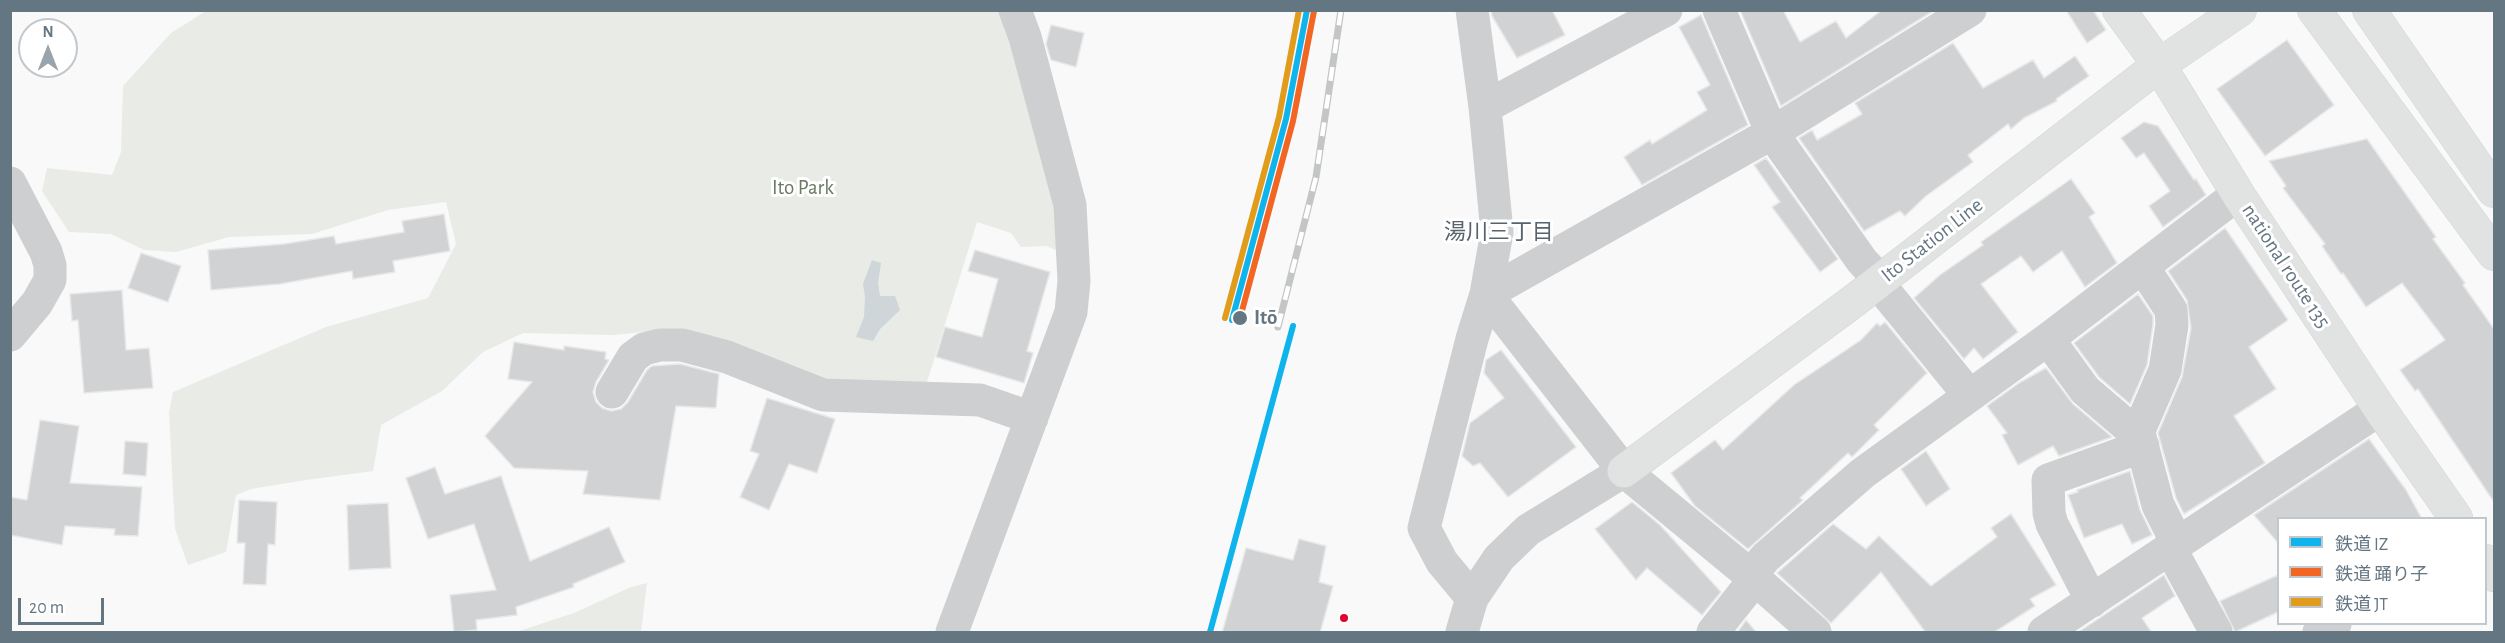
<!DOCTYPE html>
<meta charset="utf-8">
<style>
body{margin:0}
#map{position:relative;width:2505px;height:643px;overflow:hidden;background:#f9f9f9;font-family:"Alegreya Sans","Noto Sans JP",sans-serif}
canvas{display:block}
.frame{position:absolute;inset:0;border:12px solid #657683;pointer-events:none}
.legend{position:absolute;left:2277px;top:517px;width:210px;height:108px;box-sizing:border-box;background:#fff;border:2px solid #c1c8cd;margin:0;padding:8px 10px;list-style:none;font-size:18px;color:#657683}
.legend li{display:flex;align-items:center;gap:12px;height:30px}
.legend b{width:30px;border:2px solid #c1c8cd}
.north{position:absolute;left:18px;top:18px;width:60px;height:60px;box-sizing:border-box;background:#fff;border:2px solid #c1c8cd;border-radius:50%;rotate:0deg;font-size:16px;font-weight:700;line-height:24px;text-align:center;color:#657683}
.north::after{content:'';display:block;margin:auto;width:21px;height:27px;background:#99a4ac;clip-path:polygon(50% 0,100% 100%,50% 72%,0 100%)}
.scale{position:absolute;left:18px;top:598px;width:86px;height:27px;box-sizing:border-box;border:3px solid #657683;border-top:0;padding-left:8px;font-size:18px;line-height:21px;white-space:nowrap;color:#657683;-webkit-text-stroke:4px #fff;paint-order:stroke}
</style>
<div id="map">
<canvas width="2505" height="643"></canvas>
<div class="frame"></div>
<ul class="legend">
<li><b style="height:8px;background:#0fb4ec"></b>鉄道 IZ</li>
<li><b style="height:8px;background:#f26522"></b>鉄道 踊り子</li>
<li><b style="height:8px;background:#e09c1a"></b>鉄道 JT</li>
</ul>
<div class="north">N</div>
<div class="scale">20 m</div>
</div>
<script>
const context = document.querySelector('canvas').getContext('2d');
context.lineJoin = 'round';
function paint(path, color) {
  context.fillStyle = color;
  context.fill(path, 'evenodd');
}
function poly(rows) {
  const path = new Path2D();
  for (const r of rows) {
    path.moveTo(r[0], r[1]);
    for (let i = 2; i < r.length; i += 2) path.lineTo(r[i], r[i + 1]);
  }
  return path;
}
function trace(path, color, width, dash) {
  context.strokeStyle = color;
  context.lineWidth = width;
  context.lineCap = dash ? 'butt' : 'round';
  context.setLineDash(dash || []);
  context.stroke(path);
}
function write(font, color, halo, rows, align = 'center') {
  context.font = font + ' "Alegreya Sans","Noto Sans JP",sans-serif';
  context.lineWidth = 6;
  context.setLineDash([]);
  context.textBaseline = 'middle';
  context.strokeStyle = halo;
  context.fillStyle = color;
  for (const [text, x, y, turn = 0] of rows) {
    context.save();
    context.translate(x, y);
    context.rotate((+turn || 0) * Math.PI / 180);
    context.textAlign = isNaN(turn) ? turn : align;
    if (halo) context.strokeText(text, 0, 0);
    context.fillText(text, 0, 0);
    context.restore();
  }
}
paint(poly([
 [206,11,1002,11,1025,72,1064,253,1046,246,1021,247,1011,233,977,222,926,385,821,388,654,331,613,335,523,333,483,352,442,391,381,425,373,471,306,480,251,489,236,495,226,552,188,565,175,529,169,412,173,392,326,327,428,298,456,244,446,202,388,210,312,234,229,237,176,252,144,250,111,234,69,232,42,191,47,168,112,175,121,152,123,86,171,33],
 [647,583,641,632,516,632,574,613,631,587]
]), '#e8ebe6');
paint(poly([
 [872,260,881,263,878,283,880,296,895,296,900,310,880,329,873,341,856,337,864,317,865,297,863,284]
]), '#ced6d9');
const building = poly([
 [1491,10,1552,10,1565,35,1517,58,1492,16,1491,10],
 [1740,10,1783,10,1800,42,1836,21,1846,38,1882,10,1933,11,1781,106,1740,10],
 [2066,10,2093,10,2106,30,2087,43,2066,10],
 [1701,15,1748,125,1642,185,1624,157,1650,140,1652,144,1707,110,1697,92,1710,85,1679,27,1701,15],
 [1051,25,1084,33,1076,67,1051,60,1046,44,1051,25],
 [2287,40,2334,105,2265,156,2217,89,2287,40],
 [1953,43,1983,88,2033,60,2044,78,2075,56,2089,76,2056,99,2057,101,2024,118,2011,129,2008,124,1968,155,1973,162,1926,196,1905,216,1900,211,1864,231,1799,138,1812,130,1817,140,1862,114,1855,103,1953,43],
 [2144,122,2158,126,2194,180,2196,179,2206,195,2163,227,2149,206,2170,191,2144,153,2136,158,2121,138,2144,122],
 [2367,139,2436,237,2433,239,2465,283,2463,285,2494,329,2494,502,2418,389,2415,391,2400,370,2445,340,2402,283,2366,307,2343,273,2341,274,2322,246,2325,244,2283,188,2286,186,2269,161,2367,139],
 [1766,158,1838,259,1820,272,1772,207,1780,202,1754,165,1766,158],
 [2071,179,2095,213,2089,217,2117,263,2085,287,2062,251,2033,272,2021,256,1981,284,2018,332,1983,359,1974,348,1964,359,1914,298,1940,275,1983,245,1981,242,2071,179],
 [444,214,450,251,393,261,395,272,353,279,352,271,280,284,211,290,208,250,284,244,334,236,336,244,404,232,402,221,444,214],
 [2225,228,2288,320,2249,347,2276,389,2234,416,2265,463,2184,514,2176,498,2158,433,2182,377,2191,328,2187,300,2168,271,2225,228],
 [975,250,1050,272,1027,351,1033,353,1024,383,936,357,945,327,982,337,998,279,968,271,975,250],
 [141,253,181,266,168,302,128,288,141,253],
 [122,290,126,350,149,348,153,388,84,393,78,320,72,321,70,294,122,290],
 [2138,294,2153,316,2153,324,2147,365,2130,404,2099,377,2074,343,2138,294],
 [1885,322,1927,373,1874,425,1879,430,1852,457,1848,453,1800,498,1803,500,1748,549,1695,506,1671,473,1715,440,1723,450,1794,385,1861,340,1877,323,1880,326,1885,322],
 [514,342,564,350,564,346,606,352,605,359,609,360,596,382,593,392,596,402,602,408,611,411,621,409,628,402,647,370,652,366,680,364,719,374,716,408,676,406,660,500,583,494,588,471,514,468,485,436,532,382,508,379,514,342],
 [1501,350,1576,447,1508,497,1480,463,1473,466,1462,456,1470,423,1504,398,1484,373,1486,360,1501,350],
 [2046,368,2073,404,2112,437,2059,456,2053,446,2018,465,2002,435,2007,433,1987,406,2019,383,2046,368],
 [767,398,835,419,817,473,789,464,769,510,740,497,759,454,750,451,767,398],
 [40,420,79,426,70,483,142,487,138,536,114,535,115,529,65,526,62,545,10,535,10,497,27,500,40,420],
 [2369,439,2406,490,2422,519,2278,519,2278,543,2254,515,2369,439],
 [125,441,148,443,146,476,123,474,125,441],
 [1926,451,1950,489,1926,506,1901,469,1926,451],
 [435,467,445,494,501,476,530,561,609,527,625,562,573,584,574,587,516,607,517,615,476,620,477,630,454,632,450,595,496,590,474,524,428,539,406,478,435,467],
 [2130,471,2140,510,2152,535,2132,544,2122,524,2084,538,2068,495,2078,492,2077,490,2130,471],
 [239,500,277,502,275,545,268,544,266,585,243,584,245,543,237,543,239,500],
 [1632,502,1660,525,1721,592,1702,615,1647,568,1636,580,1595,529,1632,502],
 [388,503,391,568,349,570,347,505,388,503],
 [2011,514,2056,585,2030,599,2035,606,1993,633,1926,633,1881,572,1831,623,1777,573,1833,524,1866,549,1879,536,1931,586,1997,537,1991,528,2011,514],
 [1299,539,1326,546,1319,582,1333,586,1320,633,1222,633,1246,548,1293,560,1299,539],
 [2164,575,2175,596,2142,618,2152,633,2077,633,2164,575],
 [2278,575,2278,612,2235,632,2220,601,2278,575],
 [1746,620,1757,633,1737,633,1746,620]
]);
paint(building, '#d0d2d3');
trace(building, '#e8e8e8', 1.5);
const major = poly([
 [1624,471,1851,303,2159,65,2240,10]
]);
const highway = poly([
 [2119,10,2159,65,2238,194,2380,409,2456,518],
 [2314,10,2494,254],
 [2369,10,2494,191],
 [2486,561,2494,575]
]);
trace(major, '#d5d6d7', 34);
trace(highway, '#d5d6d6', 34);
trace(poly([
 [1472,10,1485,107,1497,232,1486,294,1624,471,1755,579,1815,632],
 [1719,10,1772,133,1862,261,1880,280,1886,293,1969,395],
 [1485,107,1666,10],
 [10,183,46,252,50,265,50,280,37,303,10,335],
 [2048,339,2085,390,2140,437,2158,505,2177,543],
 [612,392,633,357,644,349,660,345,682,345,727,357,823,395,980,400,1032,418],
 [2137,435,2165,370,2172,325,2171,310,2143,267],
 [2170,548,2216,632],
 [1750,575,1766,557,1863,473,2048,339,2238,194],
 [1472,598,1442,562,1424,528,1472,339,1486,294,1772,133,1970,10],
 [2092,601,2052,524,2049,513,2048,480,2143,446],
 [952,632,1071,312,1074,281,1070,205,1025,37,1015,10],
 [1462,632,1472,598,1499,558,1528,530,1624,471],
 [1713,632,1755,579],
 [2044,632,2380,409],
 [2319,632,2335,624]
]), '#cecfd0', 33);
trace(major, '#e1e2e2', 33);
trace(highway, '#e1e2e2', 33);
const rail = poly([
 [1278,327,1316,177,1341,10]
]);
trace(rail, '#c3c5c6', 7);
trace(rail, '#fff', 4.5, [14]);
trace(poly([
 [1232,320,1286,119,1307,10],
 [1210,632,1293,326]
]), '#0fb4ec', 6);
trace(poly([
 [1239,322,1293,121,1314,11]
]), '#f26522', 6);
trace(poly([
 [1225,318,1279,117,1299,10]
]), '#e09c1a', 6);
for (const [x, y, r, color] of [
 [1240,318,8,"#657683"],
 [1344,618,5,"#e4002b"]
]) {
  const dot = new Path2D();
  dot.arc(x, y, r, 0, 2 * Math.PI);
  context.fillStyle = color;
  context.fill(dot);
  trace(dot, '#fff', 2);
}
write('21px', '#687a64', '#fff', [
 ["Ito Park",803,188]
]);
write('21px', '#657683', '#fff', [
 ["Ito Station Line",1932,240,-38],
 ["national route 135",2286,266,57]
]);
write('bold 21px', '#657683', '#fff', [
 ["Itō",1254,318]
], 'left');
write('22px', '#57646e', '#fff', [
 ["湯川三丁目",1499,232]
]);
</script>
